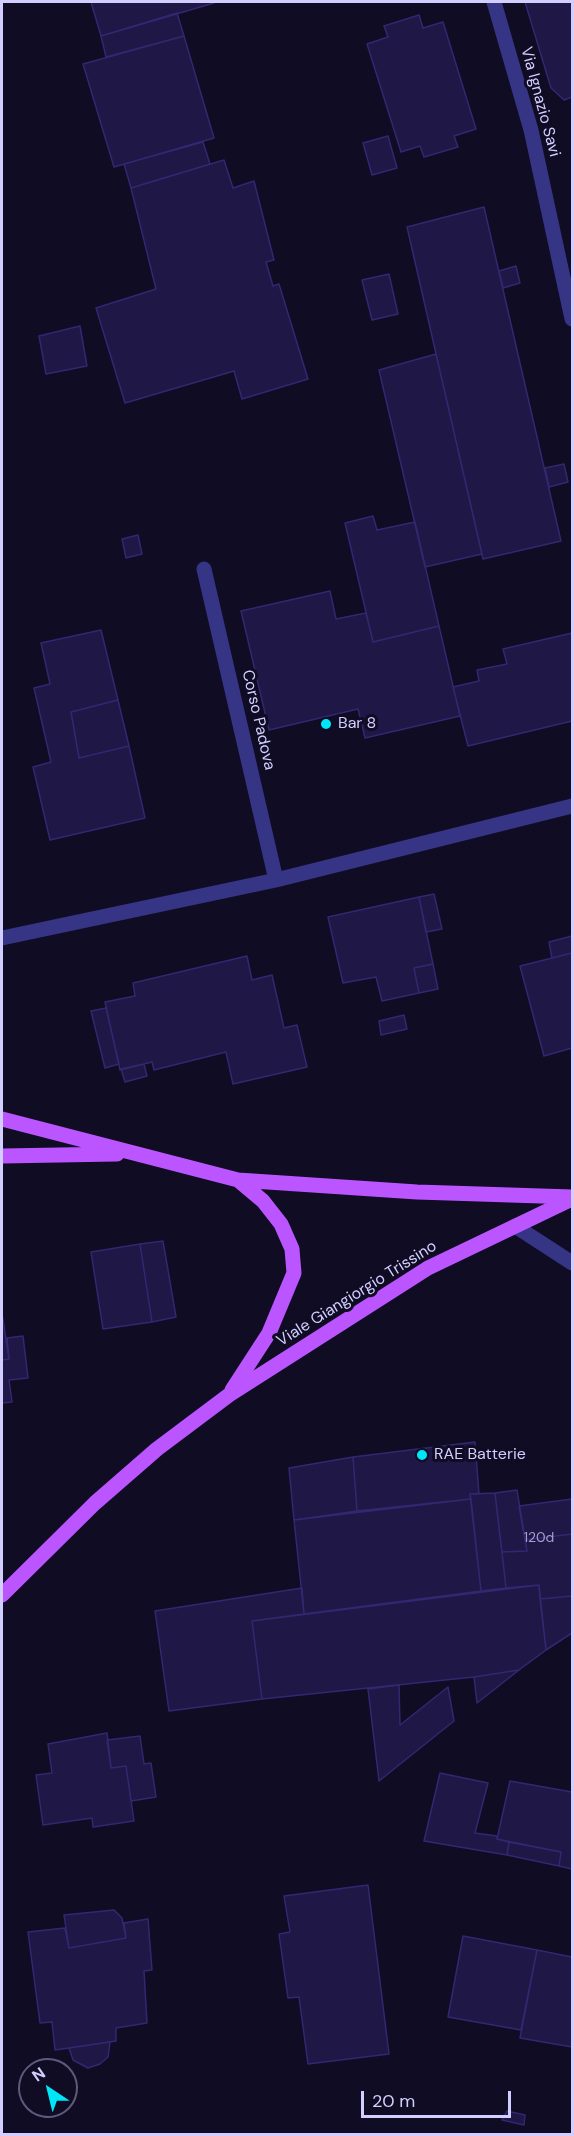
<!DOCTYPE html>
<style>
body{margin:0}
#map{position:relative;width:574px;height:2136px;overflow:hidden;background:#0f0c23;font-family:"DM Sans",sans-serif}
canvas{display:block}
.frame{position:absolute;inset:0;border:3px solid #d2ceff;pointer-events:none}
.north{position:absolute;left:18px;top:2058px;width:60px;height:60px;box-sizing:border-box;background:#0f0c23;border:2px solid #5d5a7b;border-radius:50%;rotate:325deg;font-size:16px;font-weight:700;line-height:24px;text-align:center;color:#d2ceff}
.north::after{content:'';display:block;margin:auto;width:21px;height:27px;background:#00e6f9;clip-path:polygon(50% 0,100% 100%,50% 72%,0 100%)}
.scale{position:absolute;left:361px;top:2091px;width:150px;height:27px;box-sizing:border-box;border:3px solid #d2ceff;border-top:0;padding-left:8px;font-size:18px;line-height:21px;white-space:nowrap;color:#d2ceff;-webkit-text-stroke:4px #0f0c23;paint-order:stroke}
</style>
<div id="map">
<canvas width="574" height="2136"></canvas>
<div class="frame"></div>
<div class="north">N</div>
<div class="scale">20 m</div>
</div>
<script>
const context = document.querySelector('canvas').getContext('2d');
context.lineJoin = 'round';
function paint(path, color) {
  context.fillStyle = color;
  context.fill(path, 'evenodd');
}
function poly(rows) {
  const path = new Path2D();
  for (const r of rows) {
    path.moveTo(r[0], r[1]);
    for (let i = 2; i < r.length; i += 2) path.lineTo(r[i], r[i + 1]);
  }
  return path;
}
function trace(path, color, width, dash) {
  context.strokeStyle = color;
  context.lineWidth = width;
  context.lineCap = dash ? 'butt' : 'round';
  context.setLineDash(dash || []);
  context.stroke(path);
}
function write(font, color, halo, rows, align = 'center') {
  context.font = font + ' "DM Sans",sans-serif';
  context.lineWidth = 6;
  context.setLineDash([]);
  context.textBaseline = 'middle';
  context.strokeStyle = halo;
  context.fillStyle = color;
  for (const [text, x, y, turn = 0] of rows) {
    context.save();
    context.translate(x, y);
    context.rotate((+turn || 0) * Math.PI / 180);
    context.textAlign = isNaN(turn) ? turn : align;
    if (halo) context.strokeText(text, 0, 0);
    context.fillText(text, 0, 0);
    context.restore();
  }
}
const building = poly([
 [91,2,213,2,214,3,101,36,91,2],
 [525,2,572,2,572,97,564,100,551,88,525,2],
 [177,13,184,36,106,57,101,36,177,13],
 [419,15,423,28,443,22,476,129,454,136,458,147,424,157,420,146,401,152,367,44,388,37,384,26,419,15],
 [184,36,214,138,114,167,83,64,184,36],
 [388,136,397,168,372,175,363,143,388,136],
 [203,142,210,164,131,188,124,164,203,142],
 [224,160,233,188,254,181,274,260,266,262,273,286,279,284,308,379,242,399,234,371,125,403,96,308,156,289,131,188,224,160],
 [484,207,561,541,483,559,407,227,484,207],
 [516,266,520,283,503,288,499,271,516,266],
 [389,274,398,314,372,320,362,280,389,274],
 [80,326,87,366,46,374,39,336,80,326],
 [436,354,482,554,425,567,379,370,436,354],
 [564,464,568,482,549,487,545,468,564,464],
 [373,516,377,530,415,522,439,626,373,642,345,523,373,516],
 [138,535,142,554,126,558,122,539,138,535],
 [330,591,336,619,366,613,373,642,439,626,460,716,365,738,358,709,269,730,241,611,330,591],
 [101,630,118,700,71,712,79,758,129,746,145,818,50,840,33,767,51,762,34,688,50,684,41,643,101,630],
 [572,633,572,721,468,746,453,687,479,681,477,670,507,664,503,649,572,633],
 [118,700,129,746,79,758,71,712,118,700],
 [434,894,442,929,426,932,419,897,434,894],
 [419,897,433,964,414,968,419,993,382,1001,376,977,343,983,328,917,419,897],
 [572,936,572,953,552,958,549,942,572,936],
 [572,953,572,1048,544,1056,520,966,572,953],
 [247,956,252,980,272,975,284,1028,297,1025,307,1067,233,1084,226,1052,154,1070,152,1062,120,1070,105,1002,135,996,133,983,247,956],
 [433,964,438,989,419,993,414,968,433,964],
 [106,1008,119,1064,105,1068,91,1011,106,1008],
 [404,1015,407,1029,381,1035,379,1021,404,1015],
 [144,1064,147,1076,125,1082,121,1069,144,1064],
 [163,1241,176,1317,152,1322,140,1244,163,1241],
 [140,1244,152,1322,103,1329,91,1252,140,1244],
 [2,1313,9,1359,2,1360,2,1313],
 [23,1336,28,1378,9,1380,12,1402,2,1403,2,1360,9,1359,7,1338,23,1336],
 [475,1442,479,1494,470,1494,471,1499,357,1511,353,1457,475,1442],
 [353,1457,357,1511,294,1520,289,1468,353,1457],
 [517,1490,527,1551,502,1552,495,1493,517,1490],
 [495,1493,506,1588,481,1591,470,1494,495,1493],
 [471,1499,481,1591,304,1614,294,1520,471,1499],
 [572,1499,572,1534,525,1540,519,1506,572,1499],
 [572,1534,572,1596,540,1599,539,1585,506,1588,502,1552,527,1551,525,1540,572,1534],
 [539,1585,546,1650,519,1670,474,1677,262,1699,252,1621,539,1585],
 [302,1588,304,1614,252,1621,262,1699,169,1711,155,1611,302,1588],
 [572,1596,572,1633,546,1650,540,1599,572,1596],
 [519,1670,477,1703,474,1677,519,1670],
 [399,1685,400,1725,448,1687,454,1721,379,1781,368,1689,399,1685],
 [107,1733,111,1768,126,1766,134,1821,93,1827,92,1818,43,1825,36,1775,52,1773,48,1744,107,1733],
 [140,1736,144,1764,151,1763,156,1797,131,1801,126,1766,111,1768,107,1740,140,1736],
 [440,1773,488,1783,475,1833,497,1836,497,1839,509,1842,507,1855,424,1841,440,1773],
 [510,1781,572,1792,572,1869,559,1866,561,1852,497,1839,510,1781],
 [509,1842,561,1852,559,1866,507,1855,509,1842],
 [368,1885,389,2054,308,2064,299,1997,288,1998,279,1934,290,1932,284,1896,368,1885],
 [114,1910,122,1918,126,1938,69,1948,64,1915,114,1910],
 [148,1919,152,1970,144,1971,147,2023,116,2028,116,2041,55,2050,52,2022,40,2023,28,1932,65,1928,69,1948,126,1938,124,1923,148,1919],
 [463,1936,537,1950,521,2030,448,2017,463,1936],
 [537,1950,572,1957,572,2047,520,2038,537,1950],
 [110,2042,108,2057,100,2064,88,2068,73,2060,69,2048,110,2042],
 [507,2111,525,2115,524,2125,502,2120,507,2111]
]);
paint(building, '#1f1745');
trace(building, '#342772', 1.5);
trace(poly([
 [494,2,531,130,572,319],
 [204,569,276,880],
 [2,938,276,880,572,806],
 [515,1226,572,1263]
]), '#353485', 15);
trace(poly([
 [2,1119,238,1180,417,1192,572,1197],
 [2,1156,117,1154],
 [232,1390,269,1333,294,1273,292,1249,281,1224,263,1201,238,1180],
 [2,1595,95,1503,157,1449,229,1395,428,1268,572,1199]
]), '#b5f', 15);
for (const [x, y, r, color] of [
 [326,724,6,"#00e6f9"],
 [422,1455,6,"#00e6f9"]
]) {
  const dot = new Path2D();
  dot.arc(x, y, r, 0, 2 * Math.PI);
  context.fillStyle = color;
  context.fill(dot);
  trace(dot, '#0f0c23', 2);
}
write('14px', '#a5a0d0', null, [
 ["120d",539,1538]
]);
write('16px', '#d2ceff', '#0f0c23', [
 ["Via Ignazio Savi",540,102,75],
 ["Corso Padova",258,720,77],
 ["Viale Giangiorgio Trissino",357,1294,-32]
]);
write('16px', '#d2ceff', '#0f0c23', [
 ["Bar 8",338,724],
 ["RAE Batterie",434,1455]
], 'left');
</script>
